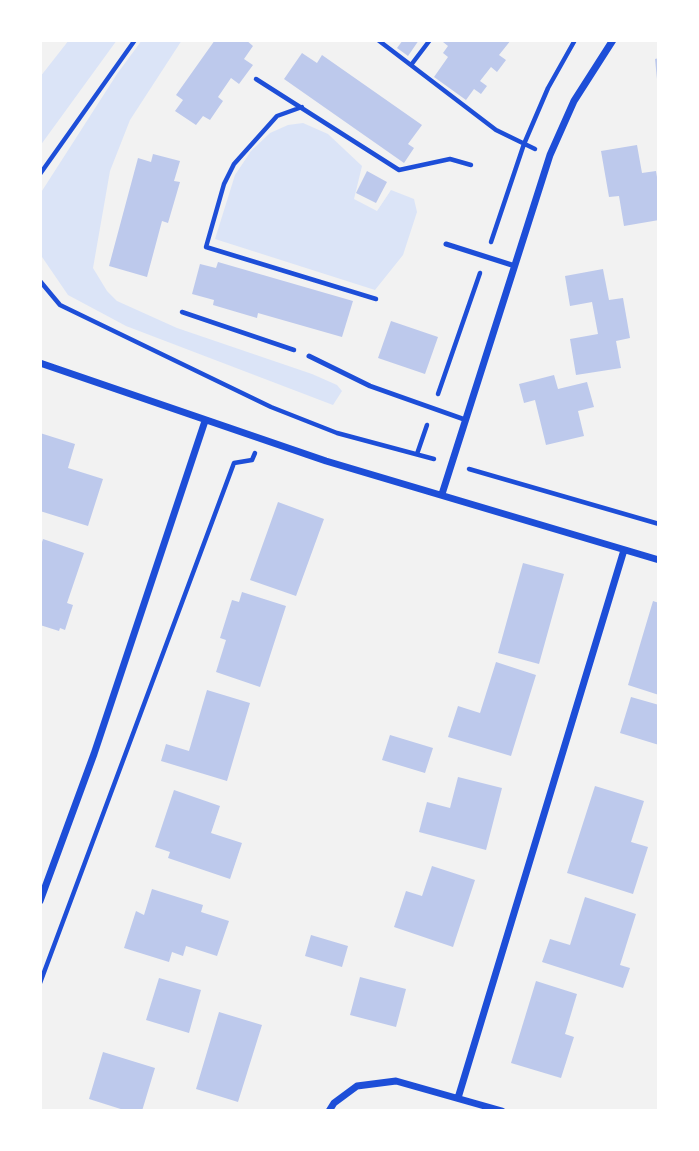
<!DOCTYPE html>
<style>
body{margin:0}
#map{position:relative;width:699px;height:1151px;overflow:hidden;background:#f2f2f2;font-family:Commissioner,sans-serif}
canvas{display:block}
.frame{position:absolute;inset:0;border:42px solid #fff;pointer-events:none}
</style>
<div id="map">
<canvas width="699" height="1151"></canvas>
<div class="frame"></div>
</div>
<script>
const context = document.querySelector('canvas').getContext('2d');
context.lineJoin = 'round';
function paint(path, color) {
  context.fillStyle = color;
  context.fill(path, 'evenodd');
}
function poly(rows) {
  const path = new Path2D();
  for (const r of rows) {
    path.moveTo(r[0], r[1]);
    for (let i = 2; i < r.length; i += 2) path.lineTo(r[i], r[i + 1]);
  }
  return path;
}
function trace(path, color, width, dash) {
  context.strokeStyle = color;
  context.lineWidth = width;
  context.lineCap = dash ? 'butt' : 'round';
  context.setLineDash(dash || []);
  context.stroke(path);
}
paint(poly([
 [69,40,117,40,40,146,40,77],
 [142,40,182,40,130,120,110,171,93,268,107,291,117,301,177,328,312,374,337,385,342,391,333,405,126,326,68,295,40,254,40,194,117,74],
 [303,123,328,134,362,166,354,199,377,211,391,190,414,199,417,212,403,255,375,290,215,239,235,175,251,151,270,133,288,125]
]), '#dbe4f7');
paint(poly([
 [215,40,246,40,253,46,244,59,253,65,239,84,231,78,218,97,223,101,210,120,203,116,196,125,175,111,183,100,176,95],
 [403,40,419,40,408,56,397,48],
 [444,40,511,40,499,55,506,60,497,72,491,67,480,81,487,86,481,94,474,89,466,100,434,77,448,57,443,53,448,46,443,42],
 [302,53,317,63,322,55,422,125,408,144,414,148,404,163,284,79],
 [659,58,659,78,657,79,655,59],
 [637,145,642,173,656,171,659,189,659,220,624,226,619,196,609,197,601,151],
 [153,154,180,161,174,181,180,182,168,223,162,221,147,277,109,266,138,158,151,162],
 [367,171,387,182,376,203,356,193],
 [218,262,353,301,342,337,258,313,257,318,213,305,214,300,192,294,200,264,216,268],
 [603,269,609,300,623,298,630,338,616,341,621,368,576,375,570,339,598,334,592,302,570,306,565,276],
 [391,321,438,337,425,374,378,358],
 [554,375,558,389,587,382,594,407,578,411,584,436,546,445,535,400,524,403,519,384],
 [40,433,75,444,68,468,103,479,88,526,40,511],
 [278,502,324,519,296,596,250,580],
 [43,539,84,553,67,603,73,605,65,630,60,628,59,631,40,625,40,548],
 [523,563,564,574,539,664,498,653],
 [242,592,286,606,260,687,216,672,226,640,220,638,232,600,239,602],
 [653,601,659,603,659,695,628,685],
 [496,662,536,675,511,756,448,737,458,706,480,713],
 [207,690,250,703,227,781,161,761,166,744,189,751],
 [631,697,659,705,659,745,620,733],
 [390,735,433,748,425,773,382,760],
 [458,777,502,788,486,850,419,832,427,802,450,808],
 [595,786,644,801,631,842,648,847,633,894,567,873],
 [174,790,220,806,211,833,242,843,230,879,168,858,170,852,155,847],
 [432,866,475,880,453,947,394,927,406,891,422,896],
 [152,889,203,905,201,912,229,921,217,956,186,946,183,956,172,952,169,962,124,948,136,911,144,915],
 [585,897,636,914,620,965,630,968,623,988,542,962,550,939,570,945],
 [311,935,348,946,342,967,305,956],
 [360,977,406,989,396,1027,350,1015],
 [159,978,201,990,189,1033,146,1020],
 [536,981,577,994,565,1034,574,1037,561,1078,511,1063],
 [219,1012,262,1025,238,1102,196,1089],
 [103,1052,155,1068,142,1111,127,1111,89,1099]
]), '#bdc9ec');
trace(poly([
 [378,40,496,130,535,149],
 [411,65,430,40],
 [256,79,399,170,450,159,471,165],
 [302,107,277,116,234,164,224,184,206,247,376,299],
 [40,174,135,40],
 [491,242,524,144,548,88,575,40],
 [40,281,60,305,271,407,337,433,434,459],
 [182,312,294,350],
 [438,394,480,273],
 [417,454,427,425],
 [469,469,659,524],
 [40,983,234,463,252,460,255,453]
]), '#1d4ed8', 4.5);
trace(poly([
 [446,244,515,266],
 [309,356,370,386,466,420]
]), '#1d4ed8', 5);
trace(poly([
 [40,363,326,461,659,560],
 [442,494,550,155,574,101,613,40],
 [40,901,94,754,205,421],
 [458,1098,624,550],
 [329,1111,334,1103,357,1086,396,1081,502,1111]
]), '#1d4ed8', 7);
</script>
